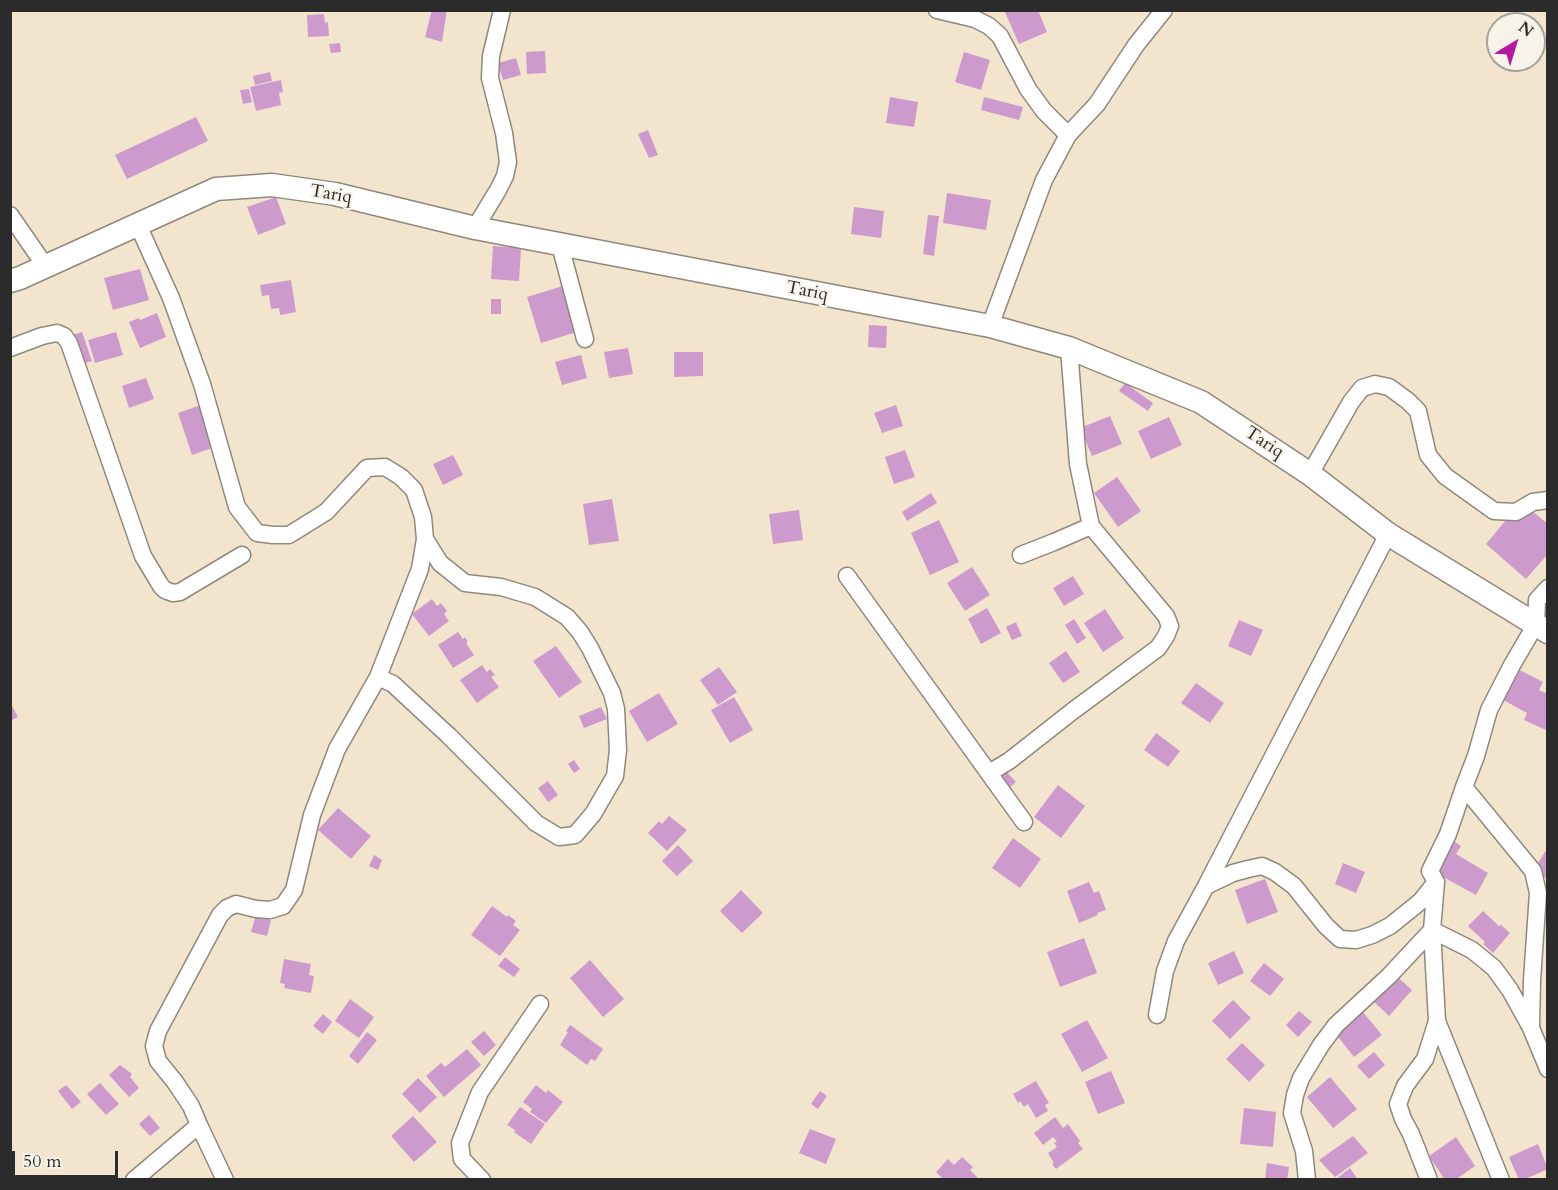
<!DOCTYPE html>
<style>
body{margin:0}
#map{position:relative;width:1558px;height:1190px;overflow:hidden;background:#f3e5cd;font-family:Cardo,serif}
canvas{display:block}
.frame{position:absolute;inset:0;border:12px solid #2b2b2b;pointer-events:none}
.north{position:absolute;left:1486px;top:12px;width:60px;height:60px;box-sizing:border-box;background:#f7f3e8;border:2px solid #a5a39c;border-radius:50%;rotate:38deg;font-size:16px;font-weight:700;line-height:24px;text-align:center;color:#2b2b2b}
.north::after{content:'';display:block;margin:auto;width:21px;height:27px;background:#b5179e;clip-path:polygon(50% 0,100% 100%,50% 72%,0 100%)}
.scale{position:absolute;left:12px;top:1151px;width:106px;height:27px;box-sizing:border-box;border:3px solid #2b2b2b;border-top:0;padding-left:8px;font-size:18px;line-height:21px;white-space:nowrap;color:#2b2b2b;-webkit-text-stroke:4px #f7f3e8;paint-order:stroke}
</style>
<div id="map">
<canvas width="1558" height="1190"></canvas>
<div class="frame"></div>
<div class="north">N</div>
<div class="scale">50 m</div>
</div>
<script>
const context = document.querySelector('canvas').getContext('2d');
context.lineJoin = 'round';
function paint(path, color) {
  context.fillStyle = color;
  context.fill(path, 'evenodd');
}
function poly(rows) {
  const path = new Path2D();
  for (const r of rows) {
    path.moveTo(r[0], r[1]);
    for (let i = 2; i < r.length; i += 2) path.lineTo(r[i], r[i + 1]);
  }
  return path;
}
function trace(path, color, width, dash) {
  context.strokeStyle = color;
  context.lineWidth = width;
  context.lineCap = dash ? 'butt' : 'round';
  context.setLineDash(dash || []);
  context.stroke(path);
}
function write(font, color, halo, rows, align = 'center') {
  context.font = font + ' Cardo,serif';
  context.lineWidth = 4.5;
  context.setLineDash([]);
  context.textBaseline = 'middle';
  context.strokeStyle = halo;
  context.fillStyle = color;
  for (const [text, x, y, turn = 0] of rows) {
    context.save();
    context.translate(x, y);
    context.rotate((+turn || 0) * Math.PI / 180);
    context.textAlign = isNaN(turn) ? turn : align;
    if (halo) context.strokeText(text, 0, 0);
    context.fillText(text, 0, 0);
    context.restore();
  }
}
paint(poly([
 [432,10,447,10,442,42,425,37],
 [1004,10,1038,10,1047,32,1019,44],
 [324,14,325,23,328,22,329,36,308,37,307,15],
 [340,43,341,52,331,53,329,44],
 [545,51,546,73,527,74,526,52],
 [964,52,990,60,981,90,955,82],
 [516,58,521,75,503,80,498,63],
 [270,72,272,81,255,85,253,76],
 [281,80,283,92,279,93,281,105,256,111,250,87],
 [249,89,252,102,243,104,240,90],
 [890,97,918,102,914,127,886,123],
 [984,97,1023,107,1019,120,981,110],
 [196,117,208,141,127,179,115,155],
 [648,130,658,155,649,158,638,134],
 [947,193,991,200,986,230,943,223],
 [276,197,286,224,258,235,247,207],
 [854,207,884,211,881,238,851,234],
 [928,215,939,216,934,256,923,254],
 [493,246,521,248,519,281,491,279],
 [140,269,149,300,113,310,104,278],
 [291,280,296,312,280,315,279,308,271,309,269,295,262,296,260,285],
 [566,285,580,331,541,343,527,297],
 [491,299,501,299,501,314,491,314],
 [157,313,166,337,140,348,129,322,139,318,140,320],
 [869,325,887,326,886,348,868,347],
 [82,332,92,361,79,365,70,336],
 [116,332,123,355,95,363,88,340],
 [628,348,633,374,609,378,604,352],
 [674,352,703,352,703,376,674,377],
 [581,355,587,378,562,385,555,362],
 [146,378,154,399,129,408,122,386],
 [1125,383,1153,403,1148,411,1119,391],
 [201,405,215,447,192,455,178,413],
 [896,405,903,426,882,433,874,413],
 [1110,416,1122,444,1092,456,1080,428],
 [1169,417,1182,445,1151,459,1138,431],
 [905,450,915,477,894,484,885,457],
 [453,455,463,475,443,485,433,464],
 [1117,477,1141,511,1118,527,1094,493],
 [931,493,937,503,907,521,902,512],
 [612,499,619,541,589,545,583,504],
 [1521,502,1548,524,1548,554,1526,579,1486,544],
 [799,510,803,540,773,544,769,514],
 [939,520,959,562,930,575,911,533],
 [972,567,990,595,965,611,947,583],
 [1073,576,1084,594,1064,606,1053,588],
 [432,599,437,606,441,603,447,611,444,614,449,621,429,636,412,614],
 [987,608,1001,633,981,644,968,619],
 [1105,609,1124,638,1103,652,1084,623],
 [1074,619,1086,638,1077,644,1065,625],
 [1239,620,1263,630,1251,656,1228,646],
 [1016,622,1022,636,1012,640,1006,627],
 [458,632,463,639,465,637,468,642,466,643,474,655,453,668,438,645],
 [556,646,582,682,559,698,533,661],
 [1066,651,1080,672,1063,683,1049,663],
 [482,665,487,672,490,669,495,675,491,677,499,687,477,703,460,680],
 [719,667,737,692,718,705,700,680],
 [1514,667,1543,682,1539,690,1548,694,1548,731,1524,720,1527,713,1498,697],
 [1196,683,1224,703,1210,723,1181,703],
 [659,693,678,724,647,742,629,711],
 [734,697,753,730,730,743,711,710],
 [12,706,18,717,10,721,10,707],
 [601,707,607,719,584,728,579,716],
 [1156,733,1180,751,1168,767,1144,750],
 [574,760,580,769,574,773,568,764],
 [1001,766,1016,782,1007,790,992,774],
 [548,781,558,795,548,802,538,788],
 [1058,785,1085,806,1061,838,1034,817],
 [338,808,371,836,351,859,318,830],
 [669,816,687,830,667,851,648,833,659,821,662,824],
 [1013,838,1041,859,1020,888,992,868],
 [1452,840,1461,846,1456,854,1488,873,1476,895,1434,872],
 [678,845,693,861,677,876,662,861],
 [1548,847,1548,879,1533,871],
 [374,855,382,860,378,870,369,866],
 [1343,863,1365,872,1356,893,1335,884],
 [1265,879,1278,912,1247,924,1235,890],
 [1089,882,1094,893,1099,891,1106,910,1097,913,1098,915,1079,923,1067,891],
 [741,890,763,913,742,933,720,911],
 [492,906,507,917,508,915,516,921,513,925,520,930,500,956,471,935],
 [1483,911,1500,927,1500,924,1510,933,1493,953,1483,944,1485,942,1468,926],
 [256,915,271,920,267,936,251,932],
 [1084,938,1097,973,1060,987,1047,952],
 [1234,951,1244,973,1218,985,1208,963],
 [505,957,520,969,514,977,498,966],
 [284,959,311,964,309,975,314,976,311,993,284,988,285,984,280,983],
 [590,960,624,999,603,1017,570,978],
 [1264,963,1284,979,1270,996,1250,981],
 [1395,975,1412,990,1389,1016,1372,1000],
 [350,999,374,1017,359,1038,335,1021],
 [1233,1000,1251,1018,1230,1039,1212,1021],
 [1299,1011,1312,1022,1298,1037,1286,1025],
 [1362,1011,1382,1035,1354,1057,1335,1033],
 [323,1014,332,1022,323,1034,313,1026],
 [1087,1020,1108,1058,1082,1072,1061,1034],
 [570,1025,603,1049,595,1061,591,1059,587,1065,560,1045,568,1032,566,1031],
 [484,1031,496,1045,484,1056,471,1042],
 [367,1032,377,1040,358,1064,349,1056],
 [1242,1043,1265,1065,1249,1082,1226,1059],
 [467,1049,481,1065,444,1097,426,1076,441,1063,445,1067],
 [1374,1052,1385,1065,1369,1079,1357,1066],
 [120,1065,132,1074,130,1077,139,1088,129,1097,109,1075],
 [1111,1071,1125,1103,1098,1114,1085,1082],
 [1330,1077,1357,1109,1333,1128,1307,1097],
 [418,1078,437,1097,420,1113,402,1094],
 [1036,1081,1049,1103,1045,1105,1048,1111,1036,1118,1028,1104,1024,1107,1020,1101,1018,1103,1013,1094],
 [100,1083,119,1104,106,1115,87,1094],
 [66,1085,81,1102,72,1109,58,1091],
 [536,1085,546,1093,548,1090,563,1102,546,1123,530,1112,532,1109,523,1102],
 [820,1091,827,1096,818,1109,811,1104],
 [520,1107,545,1124,531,1144,514,1132,515,1130,507,1125],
 [1244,1108,1276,1112,1273,1147,1240,1144],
 [149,1115,160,1128,150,1136,139,1124],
 [413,1116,437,1142,414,1162,391,1136],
 [1055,1117,1063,1128,1068,1124,1080,1141,1078,1143,1083,1149,1056,1169,1052,1164,1054,1163,1048,1153,1057,1147,1054,1143,1057,1142,1053,1137,1043,1145,1034,1133],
 [810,1129,836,1139,826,1164,799,1153],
 [1353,1136,1368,1153,1335,1177,1319,1160],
 [1456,1137,1475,1166,1455,1180,1445,1180,1429,1156],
 [1538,1144,1548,1169,1523,1180,1519,1180,1509,1157],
 [962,1157,973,1167,970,1170,980,1180,944,1180,936,1172,948,1159,954,1165],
 [1267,1163,1289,1167,1287,1180,1265,1180],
 [1350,1168,1358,1180,1335,1180]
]), '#cd9ace');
const minor = poly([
 [937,10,975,19,989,26,1000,36,1028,89,1044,111,1068,135],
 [10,215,46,267],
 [138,225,171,298,202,384,237,507,257,533,273,535,289,535,326,512,367,468,385,467,401,477,414,490,423,517,425,539,420,569,378,677,337,749,312,815,294,890,283,906,270,910,256,909,236,904,227,908,220,915,158,1031,154,1046,158,1061,175,1082,191,1106,199,1125],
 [475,228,498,190,505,176,508,162,504,133,490,78,491,56,502,10],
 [560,245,585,339],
 [990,326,1044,180,1068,135,1097,104,1136,45,1164,10],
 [10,348,42,336,57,333,64,336,69,343,143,556,161,586,165,590,173,593,180,592,242,555],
 [1310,474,1351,402,1362,388,1375,384,1389,387,1408,401,1418,411,1428,455,1445,476,1494,511,1516,512,1533,502,1548,500],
 [1021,555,1054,542,1091,526,1078,464,1069,348],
 [847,576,1024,822],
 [378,677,393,684,449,736,536,823,559,837,575,835,593,814,615,776,618,750,616,709,612,693,590,648,580,632,567,617,535,597,501,587,465,583,440,563,425,539],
 [989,773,1009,761,1074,710,1158,648,1166,636,1170,626,1166,616,1091,526],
 [1464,787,1533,871,1538,893,1532,980,1531,1027],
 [1206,886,1233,873,1248,869,1262,866,1275,872,1294,886,1326,926,1340,939,1356,940,1372,935,1390,926,1421,901,1436,882],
 [1157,1015,1165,971,1176,941,1206,886,1388,534],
 [1437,1021,1501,1180],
 [134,1180,199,1125,225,1180],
 [482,1180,462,1159,460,1143,480,1092,540,1004],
 [1307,1180,1304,1151,1292,1113,1295,1095,1301,1078,1321,1045,1336,1025,1389,976,1432,930,1472,950,1494,968,1510,990,1531,1028,1548,1069],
 [1429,1180,1411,1134,1403,1119,1398,1104,1405,1086,1425,1059,1437,1021,1432,930,1436,882,1430,871,1448,834,1464,787,1476,756,1489,710,1512,665,1536,624,1537,600,1548,588]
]);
const secondary = poly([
 [10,281,20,278,216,189,272,185,335,194,475,228,990,326,1069,348,1201,402,1310,474,1388,534,1548,632]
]);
trace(minor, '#8f887c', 19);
trace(secondary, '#8f887c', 25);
trace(minor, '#fff', 16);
trace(secondary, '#fff', 22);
write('18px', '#2b2b2b', '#f7f3e8', [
 ["Tariq",331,195,10],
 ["Tariq",807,292,11],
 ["Tariq",1264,443,33]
]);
</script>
